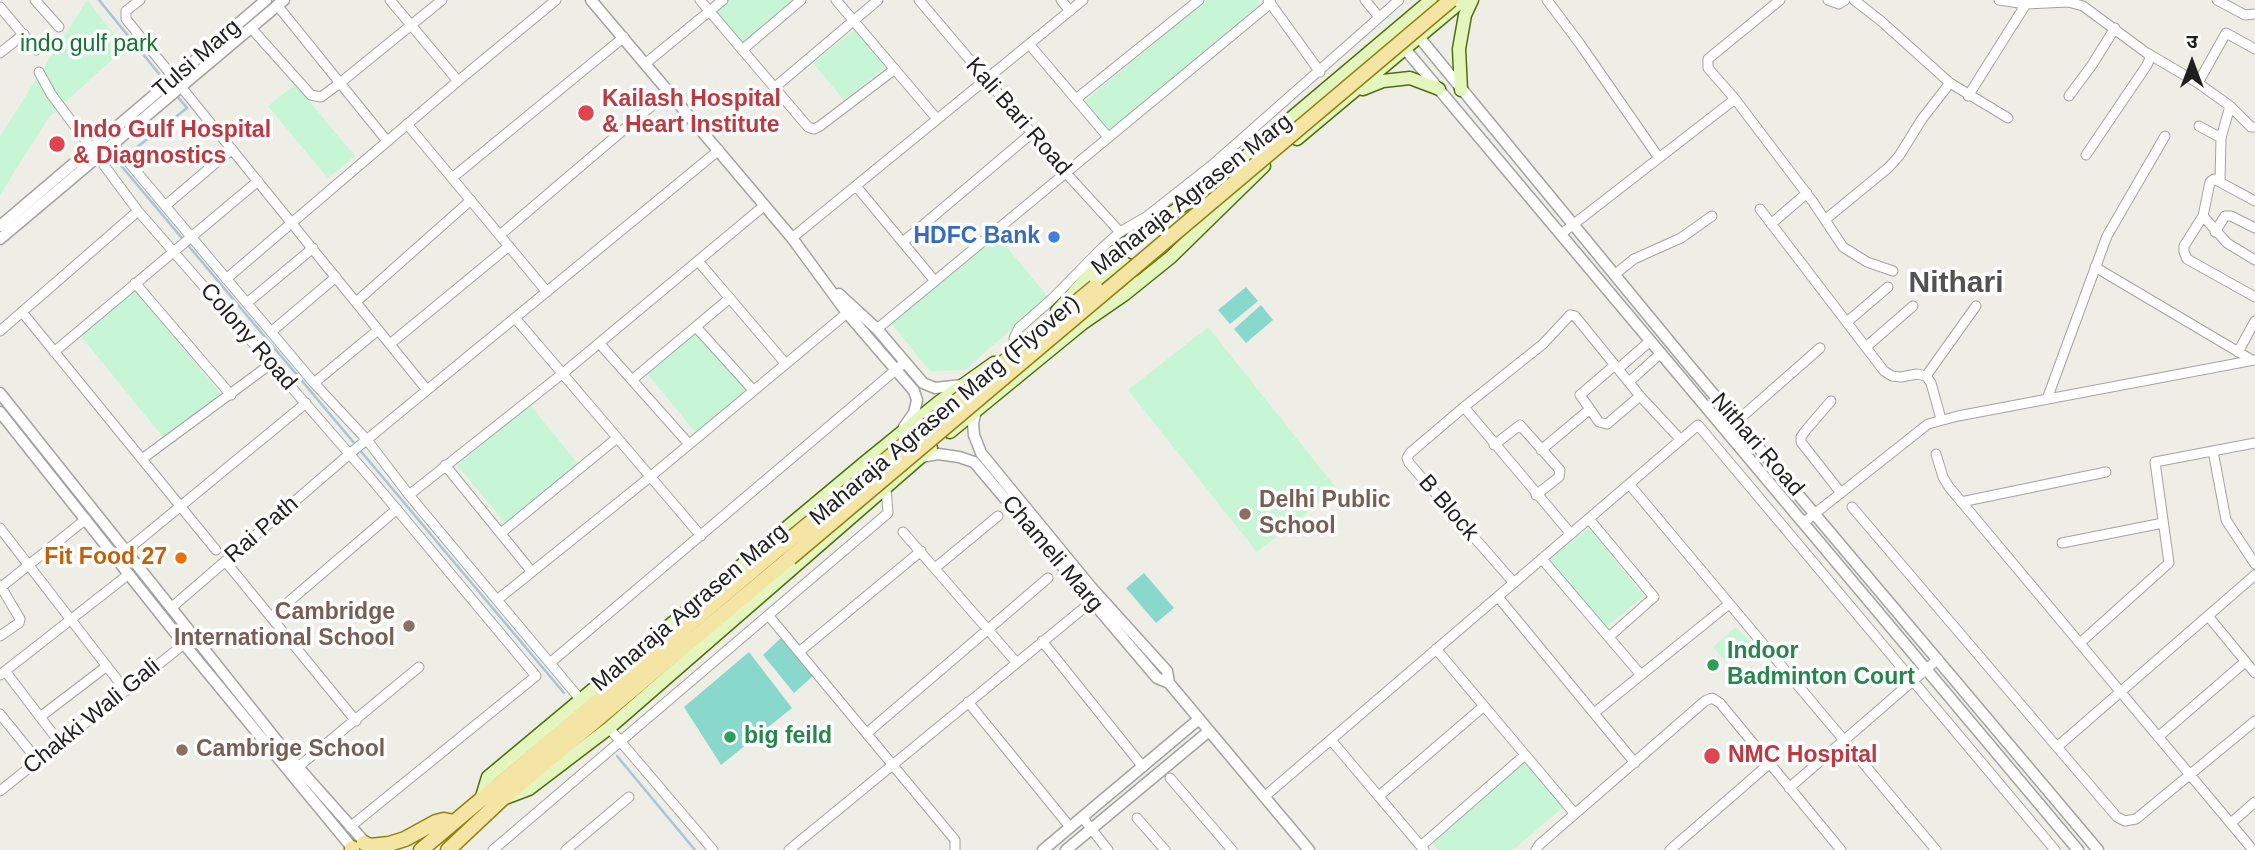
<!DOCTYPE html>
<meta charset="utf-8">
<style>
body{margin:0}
#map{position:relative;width:2255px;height:850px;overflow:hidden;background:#efeee6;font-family:Arial,"Noto Sans Devanagari",sans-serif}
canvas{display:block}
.north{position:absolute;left:2157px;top:28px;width:70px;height:70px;-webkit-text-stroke:5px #fff;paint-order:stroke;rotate:0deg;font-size:19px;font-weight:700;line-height:28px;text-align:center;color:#1f1f1f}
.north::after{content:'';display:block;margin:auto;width:24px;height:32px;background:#1f1f1f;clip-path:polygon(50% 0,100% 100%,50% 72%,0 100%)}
</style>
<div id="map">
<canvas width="2255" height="850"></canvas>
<div class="north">उ</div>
</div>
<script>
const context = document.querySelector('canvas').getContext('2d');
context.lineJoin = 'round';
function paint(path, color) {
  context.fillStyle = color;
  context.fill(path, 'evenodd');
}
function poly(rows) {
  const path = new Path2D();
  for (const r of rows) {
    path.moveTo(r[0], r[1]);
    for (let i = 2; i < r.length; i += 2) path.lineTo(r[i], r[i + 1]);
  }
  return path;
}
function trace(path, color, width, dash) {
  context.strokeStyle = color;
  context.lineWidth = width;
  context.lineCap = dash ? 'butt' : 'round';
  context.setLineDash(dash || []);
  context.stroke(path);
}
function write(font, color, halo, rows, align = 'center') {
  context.font = font + ' Arial,sans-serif';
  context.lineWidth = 7;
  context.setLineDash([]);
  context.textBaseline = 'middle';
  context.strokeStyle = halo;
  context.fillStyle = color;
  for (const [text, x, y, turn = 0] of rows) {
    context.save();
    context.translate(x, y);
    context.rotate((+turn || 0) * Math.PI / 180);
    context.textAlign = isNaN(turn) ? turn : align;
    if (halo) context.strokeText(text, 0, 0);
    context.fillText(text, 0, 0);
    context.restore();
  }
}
paint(poly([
 [87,0,125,48,49,117,0,195,0,136],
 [728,0,794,0,742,44,714,11],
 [1207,0,1258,0,1261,4,1109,130,1085,101],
 [855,29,885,67,844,100,813,63],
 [295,84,355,156,328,178,268,106],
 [998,236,1048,297,965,370,930,371,891,323],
 [136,290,223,397,167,442,80,335],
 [1208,327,1337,489,1257,552,1128,390],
 [699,329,749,390,696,433,646,372],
 [530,405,579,465,506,524,457,465],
 [1589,528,1644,596,1606,627,1550,559],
 [1736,627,1750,642,1726,662,1713,647],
 [1525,762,1563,807,1513,850,1438,850,1432,843]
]), '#c6f6d5');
paint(poly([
 [1246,287,1258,301,1230,324,1218,310],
 [1261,305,1273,320,1246,343,1234,329],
 [1144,573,1174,608,1156,623,1126,588],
 [781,638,813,676,794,693,763,655],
 [749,652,792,708,721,765,684,707]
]), '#89d8cc');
trace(poly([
 [99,0,160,75],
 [177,96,187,108,118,162,355,444],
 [359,449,564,693],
 [617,756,695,850]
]), '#a9c3d9', 2.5);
const minor = poly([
 [35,0,59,27],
 [140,0,126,11,126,19,427,390],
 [390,0,458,81],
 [700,0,808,127,814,129,820,126,895,69],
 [836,0,937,119],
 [919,0,1065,172,1120,232],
 [1061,0,1070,11],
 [1268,0,1320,72],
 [1365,0,1379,17],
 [1547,0,1580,44,1659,158],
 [1780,0,1708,59,1708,68,1735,99,1813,202,1843,247,1867,262,1893,271],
 [1828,0,1839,4,1845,0],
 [1854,0,1881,21,1950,83,2008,118],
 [1999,0,2026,4,2068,2,2083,6,2148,54,2150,58,2147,65,2086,155],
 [2217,0,2245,15,2255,14],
 [277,5,340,83,442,0],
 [0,7,36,50],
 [251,28,311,95,321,97,340,83,387,141],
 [1029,44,1108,137],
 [742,50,801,0],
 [0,53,24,34],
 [2147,53,2198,83,2226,33,2255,49],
 [646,63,723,0],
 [39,72,51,94,138,211,373,481,536,676,350,827],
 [2198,83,2230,106,2251,127,2255,127],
 [774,88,878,0],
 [1968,96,2026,4],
 [2069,96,2092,65,2115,28],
 [1076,99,1199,0],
 [407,124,547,292],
 [2199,126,2221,138],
 [114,145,314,383,367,440,409,495,580,699],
 [452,178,624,37],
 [2220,181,2221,138,2230,106],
 [856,186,934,280],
 [2255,201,2214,179,2210,182,2203,216,2184,246,2184,252,2187,259,2255,297],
 [165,206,232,149],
 [1760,209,1884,371,1892,376,1901,377,1917,374,1926,376,1931,383,1941,419],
 [2203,216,2227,243,2255,260],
 [1826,219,1888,168,1899,156,1922,119,1950,83],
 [1771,224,1807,193],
 [2215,232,2225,216,2231,216,2255,228],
 [1561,234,1735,99],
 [500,235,669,91],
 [792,238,1083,0],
 [903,242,1032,133],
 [698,261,785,363],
 [2095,267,2252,360],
 [1614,275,1634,259,1681,238,1712,216],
 [226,279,458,81,556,0],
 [135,283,231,395],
 [356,302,471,200],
 [247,303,313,248],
 [22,312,216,550],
 [515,318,701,536],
 [1847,322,1888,287],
 [696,327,753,390],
 [877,329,1271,3],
 [0,331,138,211],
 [271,332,336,277],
 [599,343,689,444],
 [390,344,509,246],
 [1866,347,1913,306],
 [1015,348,1014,338,1019,328,1052,299,1102,248,1120,232,1146,217,1212,165,1399,0],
 [54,352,258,181],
 [2238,352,2255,321],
 [1615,365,1580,395,1599,422,1607,424,1640,396],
 [1618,369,1650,341],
 [1926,376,1976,306],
 [632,380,730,298],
 [1629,382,1661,353],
 [314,383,378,330],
 [2047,399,2107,236,2165,136],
 [1831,401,1806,430,1801,437,1801,442,1841,493],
 [1464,407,1571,534],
 [1737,421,1820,348],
 [1494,445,1520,425,1560,470,1559,477,1536,495],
 [1541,450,1589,410],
 [2213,451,2226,520,2255,564],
 [1936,454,1943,477,1949,487,2253,850],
 [142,459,272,363],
 [445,465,532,572],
 [1629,484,1936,850],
 [409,495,562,374,765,205],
 [1961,502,2106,472],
 [1852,507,2057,747,2117,817,2125,821,2136,819,2255,721],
 [1589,519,1654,597,1609,637],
 [1803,523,1928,424,1958,416,2255,360],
 [0,528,126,691],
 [903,532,1016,662],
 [501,533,617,438],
 [2062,543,2163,523],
 [126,551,306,403],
 [1542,559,1641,675],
 [225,561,356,721],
 [935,568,998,516],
 [1514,583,1409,463,1407,458,1410,453,1464,407,1543,344,1570,315,1575,316,1640,396,1681,440],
 [0,585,20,619,19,623,0,636],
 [0,588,86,519],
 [1498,597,1635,763],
 [497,600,650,477,847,313],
 [171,608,353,451,719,150],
 [769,616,955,840,955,850],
 [2208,616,2255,673],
 [271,617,397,509],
 [1042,641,1143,767],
 [2080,643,2169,563,2155,462,2255,443],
 [1436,649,1575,814],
 [799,652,921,551],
 [550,663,905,362],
 [5,671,60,743],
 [0,675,129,574],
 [968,702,1070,827],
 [1594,713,1729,604],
 [0,714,38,761],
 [40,717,107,666],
 [609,728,713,850],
 [867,733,1048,578],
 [2158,737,2245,662],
 [1331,740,1424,850],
 [2057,747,2255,575],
 [298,767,419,667],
 [1170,778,1232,850],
 [1789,788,1938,659],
 [0,791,184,644],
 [1379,796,1484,706],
 [1264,797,1698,425,2055,850],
 [1082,817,1108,850],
 [1137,818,1165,850],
 [2231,823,2255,802],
 [1421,846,1525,755],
 [493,850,888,513,886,488],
 [566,850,629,797],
 [789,850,1096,598],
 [1536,850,1539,845,1705,701,1712,698,1720,703,1841,850],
 [1670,850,1769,764]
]);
const tertiary = poly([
 [591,0,792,238,847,313,914,391,917,400,914,413,904,427],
 [1414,31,1688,364,2098,850],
 [1400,43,2078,850],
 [0,226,266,0],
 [0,239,284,0],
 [839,294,877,329,923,383,935,388,962,385],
 [0,393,298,767,370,848],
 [976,411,973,423,974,435,981,453,1091,587,1167,671,1169,683],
 [0,412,184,644,354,850],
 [921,457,938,454,959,457,974,462,1157,678,1169,683,1309,850],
 [1043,850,1199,719],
 [1066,850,1209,731]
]);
const secondary = poly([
 [1363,89,1383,81,1410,78,1439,89],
 [1461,90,1459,49,1465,15,1472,0],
 [1297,139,1463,0],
 [1089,286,1120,261,1128,265,1131,273,1130,278],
 [1057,311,1096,268,1119,248,1206,190,1431,0],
 [950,432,1083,323,1125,294,1171,257,1264,166],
 [508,797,529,789,609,728,931,448],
 [481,800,488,777,864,463,939,402,994,363]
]);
const primary = poly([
 [364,843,370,846,389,844,405,839,436,822,444,820,454,822],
 [352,848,352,850],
 [421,850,781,547],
 [448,850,501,800,790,558]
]);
trace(minor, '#a3a3a3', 11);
trace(tertiary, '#a3a3a3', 13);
trace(secondary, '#4d6f0d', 15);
trace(primary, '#8f820b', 17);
trace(minor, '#fff', 9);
trace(tertiary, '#fff', 10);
trace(secondary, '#e5f5be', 12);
trace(primary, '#f5e5a5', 14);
const primaryBridge = poly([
 [781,547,1095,287],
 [790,558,1451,0]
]);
trace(primaryBridge, '#8f820b', 17, []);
trace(primaryBridge, '#f5e5a5', 14);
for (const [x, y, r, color] of [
 [586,113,9,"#e0444e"],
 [57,144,9,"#e0444e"],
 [1054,237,7,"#3f7fe0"],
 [1245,514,7,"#8d6e63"],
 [181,558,7,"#e8710a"],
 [409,626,7,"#8d6e63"],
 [1713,665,7,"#2e9e5b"],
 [730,737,7,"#2e9e5b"],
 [182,750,7,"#8d6e63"],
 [1712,756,9,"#e0444e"]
]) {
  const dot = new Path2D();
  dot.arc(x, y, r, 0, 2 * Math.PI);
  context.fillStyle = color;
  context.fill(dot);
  trace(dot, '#fff', 2.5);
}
write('23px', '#147633', '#fff', [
 ["indo gulf park",89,45]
]);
write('23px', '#1f1f1f', '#fff', [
 ["Tulsi Marg",197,59,-41],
 ["Kali Bari Road",1018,117,49],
 ["Maharaja Agrasen Marg",1192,195,-38],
 ["Colony Road",248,337,49],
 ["Maharaja Agrasen Marg (Flyover)",945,411,-40],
 ["Nithari Road",1757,445,49],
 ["B Block",1448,508,49],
 ["Rai Path",262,530,-41],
 ["Chameli Marg",1052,554,50],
 ["Maharaja Agrasen Marg",690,608,-40],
 ["Chakki Wali Gali",92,717,-39]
]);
write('bold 23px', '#be3a42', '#fff', [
 ["Kailash Hospital",602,100],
 ["& Heart Institute",602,126],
 ["Indo Gulf Hospital",73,131],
 ["& Diagnostics",73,157],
 ["NMC Hospital",1728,756]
], 'left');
write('bold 23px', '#366cbe', '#fff', [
 ["HDFC Bank",1040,237]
], 'right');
write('bold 23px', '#785e54', '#fff', [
 ["Delhi Public",1259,501],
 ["School",1259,527],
 ["Cambridge",395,613,"right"],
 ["International School",395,639,"right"],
 ["Cambrige School",196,750]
], 'left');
write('bold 23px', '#c56008', '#fff', [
 ["Fit Food 27",167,558]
], 'right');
write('bold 23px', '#27864d', '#fff', [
 ["Indoor",1727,652],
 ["Badminton Court",1727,678],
 ["big feild",744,737]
], 'left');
write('bold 30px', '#525252', '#fff', [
 ["Nithari",1956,284]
]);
</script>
